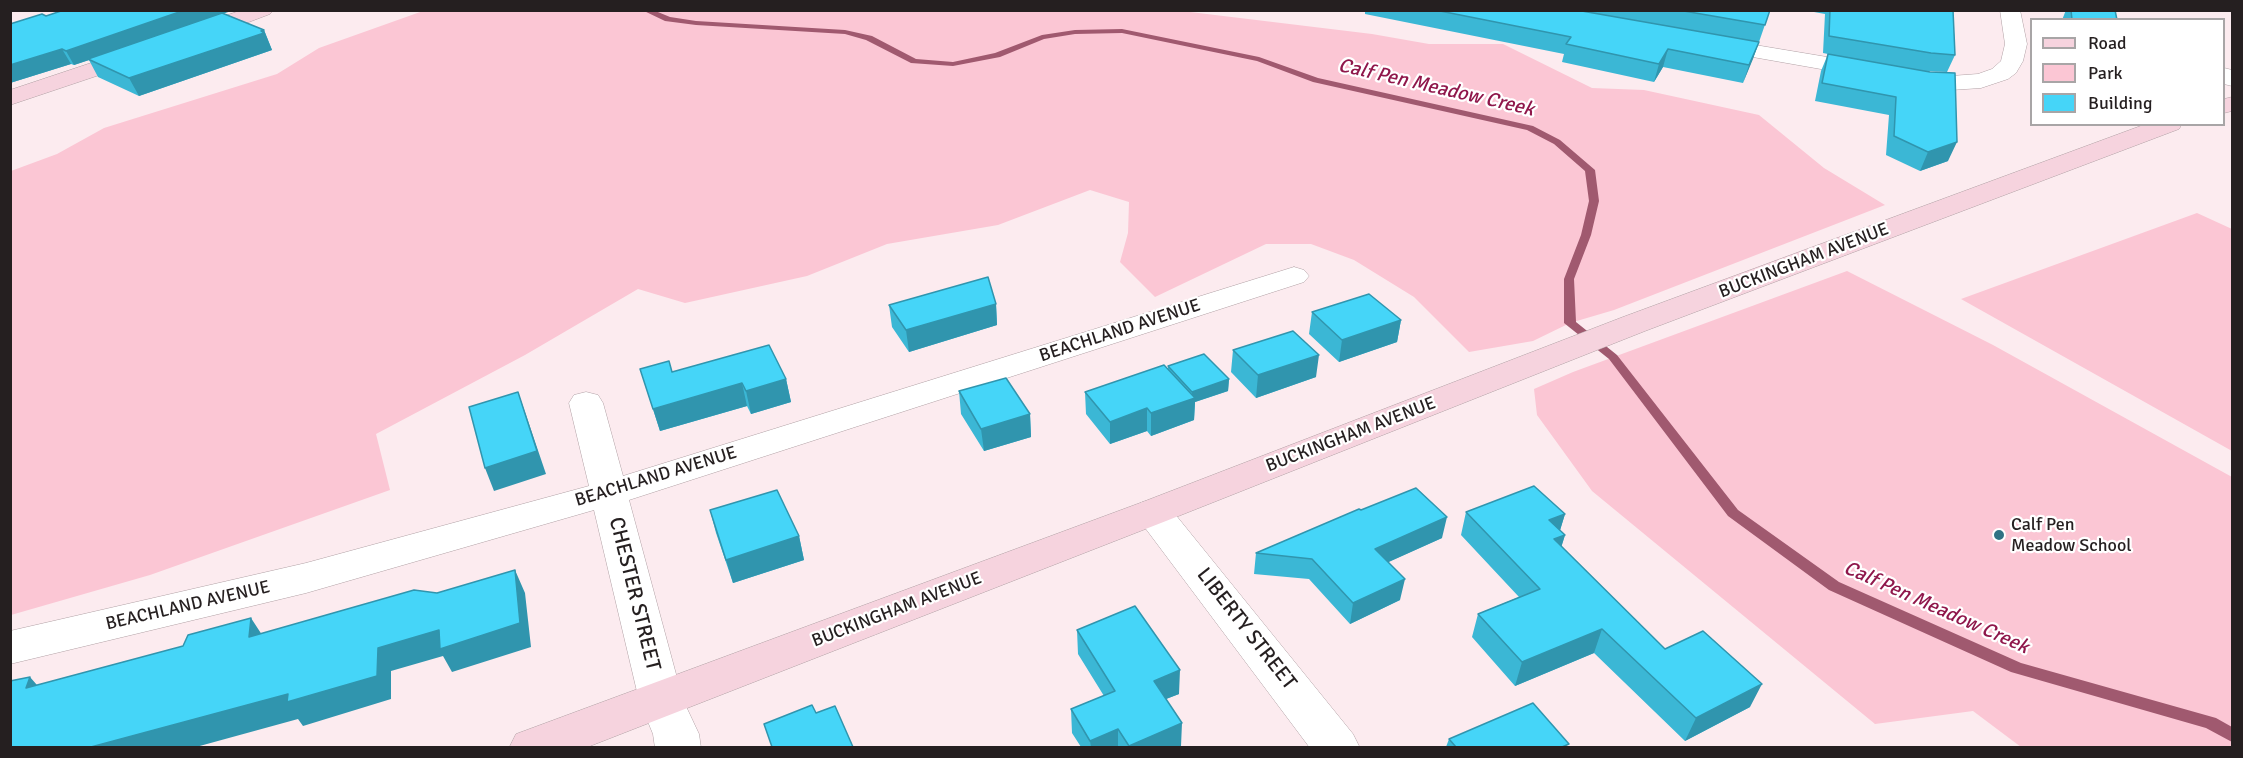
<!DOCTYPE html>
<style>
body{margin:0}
#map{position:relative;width:2243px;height:758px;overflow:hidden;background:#fcebef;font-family:Signika,sans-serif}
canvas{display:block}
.frame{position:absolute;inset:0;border:12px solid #251f20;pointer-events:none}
.legend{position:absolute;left:2030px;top:18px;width:195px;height:108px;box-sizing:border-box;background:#fff;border:2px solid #a8a5a6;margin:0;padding:8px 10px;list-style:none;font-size:18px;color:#251f20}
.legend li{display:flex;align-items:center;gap:12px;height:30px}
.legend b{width:30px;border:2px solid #a8a5a6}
</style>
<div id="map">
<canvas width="2243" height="758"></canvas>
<div class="frame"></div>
<ul class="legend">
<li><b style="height:8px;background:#f6d3de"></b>Road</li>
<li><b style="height:16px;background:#fbc6d4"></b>Park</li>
<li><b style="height:16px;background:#45d5f8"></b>Building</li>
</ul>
</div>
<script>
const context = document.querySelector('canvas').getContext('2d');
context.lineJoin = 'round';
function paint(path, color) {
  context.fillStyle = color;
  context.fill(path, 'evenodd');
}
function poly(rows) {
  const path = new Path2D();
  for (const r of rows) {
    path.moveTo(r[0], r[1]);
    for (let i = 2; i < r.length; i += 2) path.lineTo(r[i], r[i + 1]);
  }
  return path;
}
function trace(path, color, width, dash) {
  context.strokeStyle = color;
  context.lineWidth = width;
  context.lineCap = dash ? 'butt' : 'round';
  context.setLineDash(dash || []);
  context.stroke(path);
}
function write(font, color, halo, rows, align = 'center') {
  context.font = font + ' Signika,sans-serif';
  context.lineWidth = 4.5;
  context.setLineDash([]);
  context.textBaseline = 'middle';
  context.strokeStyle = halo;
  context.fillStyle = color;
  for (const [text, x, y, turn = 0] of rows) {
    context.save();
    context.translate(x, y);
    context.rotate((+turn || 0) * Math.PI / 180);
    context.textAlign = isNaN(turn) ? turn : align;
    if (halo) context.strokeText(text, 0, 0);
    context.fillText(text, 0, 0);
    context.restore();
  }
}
paint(poly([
 [1182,11,1372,34,1429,44,1503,44,1592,88,1644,90,1759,115,1824,168,1885,205,1614,310,1570,323,1533,341,1469,352,1414,297,1354,260,1311,244,1266,244,1155,297,1120,262,1128,233,1129,202,1090,190,998,225,887,244,807,276,685,303,638,289,525,355,376,434,390,490,150,575,11,615,11,171,57,154,104,128,277,74,319,48,423,11],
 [2197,213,2232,229,2232,451,1961,299],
 [1847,271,1993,345,2232,477,2232,747,2021,747,1973,711,1875,724,1592,491,1537,415,1534,389,1573,372]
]), '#fbc6d4');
paint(poly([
 [642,10,653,10,670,17,696,21,845,30,872,36,916,59,953,62,995,53,1042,35,1075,30,1122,29,1259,57,1318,78,1533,126,1560,140,1595,170,1599,201,1591,235,1574,279,1576,322,1617,355,1738,510,1839,582,2021,663,2216,718,2232,727,2232,742,2206,728,2011,672,1829,590,1728,516,1609,359,1564,323,1564,279,1581,235,1589,201,1585,171,1554,144,1527,130,1313,82,1257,61,1122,33,1075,34,1044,39,1000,57,953,66,911,63,866,40,845,34,696,25,665,21,642,10]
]), '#a0596f');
const minor = poly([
 [2000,10,2020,10,2027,44,2023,61,2016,73,2008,79,1981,88,1951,90,1923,87,1713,50,1705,49,1702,44,1705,39,1713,38,1923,73,1951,76,1978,74,1992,69,2001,61,2005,44,2000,10],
 [1294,267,1304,270,1309,276,1304,282,629,500,683,700,699,734,701,748,655,748,653,734,639,700,594,510,306,593,10,664,10,631,306,563,589,486,569,403,574,395,586,392,598,395,603,403,623,476,1294,267],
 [1153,499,1166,503,1353,734,1360,748,1310,748,1140,521,1134,512,1140,503,1153,499]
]);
const tertiary = poly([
 [2224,68,2232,70,2232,86,2224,84,2224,68]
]);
const secondary = poly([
 [242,10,273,10,270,14,204,39,196,40,188,39,185,34,188,29,242,10],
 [136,48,144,50,147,55,144,60,10,105,10,90,136,48],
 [2232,97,2232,111,2224,113,2224,99,2232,97],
 [2146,124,2182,124,2179,129,1645,331,1166,521,585,748,509,748,516,734,1140,503,1623,317,2146,124]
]);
trace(minor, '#b1a1a5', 1);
trace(tertiary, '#b1a1a5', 1);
trace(secondary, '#b1a1a5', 1);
paint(minor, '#fff');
paint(tertiary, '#fff');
paint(secondary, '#f6d3de');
paint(poly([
 [1365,10,1770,10,1759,42,1743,83,1663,67,1654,82,1562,62,1564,54,1365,14],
 [1803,10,1953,10,1955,55,1947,72,1925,71,1948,161,1920,171,1886,155,1889,115,1815,101,1821,71,1828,54,1823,53,1825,14],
 [2066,10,2115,10,2117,20,2062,20],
 [224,14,264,30,272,50,139,96,98,77,89,60,74,65,71,64,10,83,46,16],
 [996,304,997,325,909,352,892,327,889,305],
 [1312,312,1401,320,1397,342,1339,362,1309,334],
 [1233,350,1316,377,1256,398,1231,372],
 [1168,366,1229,379,1228,391,1195,402,1194,420,1151,436,1147,431,1110,444,1086,414,1085,392,1168,369],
 [640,369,786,379,791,402,751,414,747,406,660,431],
 [959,391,1030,414,1031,437,984,451,961,414],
 [710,510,799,536,804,560,733,583,716,533],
 [1361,510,1442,538,1388,562,1400,600,1350,624,1309,579,1254,574,1256,553],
 [1466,512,1565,514,1560,530,1565,535,1561,547,1665,649,1750,707,1685,741,1594,653,1515,686,1472,637,1478,614,1519,597,1461,535],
 [1077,630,1179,694,1166,699,1181,746,1179,747,1081,747,1072,733,1071,709,1104,696,1078,654],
 [1449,739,1568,747,1446,747]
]), '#3bb7d5');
paint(poly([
 [185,10,234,10,91,60,88,59,89,60,74,65,66,51],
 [264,30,272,50,139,96,129,78],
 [1759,42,1753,59,1743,83,1749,65],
 [62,49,71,64,10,83,10,65],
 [1668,49,1663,67,1654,82,1659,64],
 [1957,142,1948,161,1920,171,1928,152],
 [996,304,997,325,909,352,906,330],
 [1401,320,1397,342,1339,362,1342,340],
 [1319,355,1316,377,1256,398,1258,375],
 [786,379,791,402,751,414,746,391],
 [1229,379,1228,391,1195,402,1194,420,1151,436,1151,413,1192,399,1192,392],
 [742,383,747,406,660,431,653,409],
 [518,392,526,415,546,474,494,491,485,468],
 [1147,408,1147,431,1110,444,1110,422],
 [1030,414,1031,437,984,451,981,429],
 [1565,514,1558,537,1549,520],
 [1447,517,1442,538,1371,570,1375,549],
 [1565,535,1558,558,1554,539],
 [799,536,804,560,733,583,726,560],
 [515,570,525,593,531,647,452,672,443,656,391,671,391,699,303,726,298,719,196,747,91,747,378,648],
 [1405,579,1400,600,1350,624,1353,603],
 [251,618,266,641,249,637],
 [1602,629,1594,653,1515,686,1522,662],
 [1180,670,1179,694,1153,704,1154,681],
 [30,677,50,700,26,688],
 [1762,684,1750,707,1685,741,1696,718],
 [1182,723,1181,746,1179,747,1129,747,1129,746],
 [1118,729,1118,747,1091,747,1090,741]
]), '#3095ae');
const building = poly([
 [64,10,185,10,66,51,62,49,10,65,10,24,42,14,46,16,64,10],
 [1435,10,1576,10,1759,42,1749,65,1668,49,1659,64,1566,44,1571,37,1435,10],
 [1678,10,1770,10,1765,25,1678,10],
 [1830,10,1953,10,1955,55,1931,53,1829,36,1830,10],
 [2071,10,2115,10,2117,20,2072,20,2071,10],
 [222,13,264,30,261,31,264,33,129,78,88,59,222,13],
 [1828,54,1930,72,1955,73,1957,142,1928,152,1894,136,1896,97,1822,83,1828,54],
 [988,277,996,304,906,330,889,305,988,277],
 [1369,294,1401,320,1342,340,1312,312,1369,294],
 [1293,331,1319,355,1258,375,1233,350,1293,331],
 [769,345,786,379,746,391,742,383,653,409,640,369,669,361,672,372,769,345],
 [1204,354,1229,379,1192,392,1168,366,1204,354],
 [1164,365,1195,398,1151,413,1147,408,1110,422,1085,392,1164,365],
 [1006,378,1030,414,981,429,959,391,1006,378],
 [518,392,537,451,485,468,469,407,518,392],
 [1534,486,1565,514,1549,520,1565,535,1554,539,1665,649,1703,631,1762,684,1696,718,1602,629,1522,662,1478,614,1540,589,1466,512,1534,486],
 [1416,488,1447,517,1375,549,1405,579,1353,603,1312,559,1256,553,1359,509,1361,510,1416,488],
 [777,490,799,536,726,560,710,510,777,490],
 [515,570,520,623,440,649,439,630,378,648,377,676,287,702,288,694,91,747,10,747,10,681,30,677,26,688,183,646,188,635,251,618,249,637,414,590,437,593,515,570],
 [1135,606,1180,670,1154,681,1182,723,1129,746,1118,729,1090,741,1071,709,1115,691,1077,630,1135,606],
 [1533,703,1569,744,1562,747,1456,747,1449,739,1533,703],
 [812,705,816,713,835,706,853,747,772,747,764,724,812,705]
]);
paint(building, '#45d5f8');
trace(building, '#3095ae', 1.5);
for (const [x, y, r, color] of [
 [1999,535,6,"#307284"]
]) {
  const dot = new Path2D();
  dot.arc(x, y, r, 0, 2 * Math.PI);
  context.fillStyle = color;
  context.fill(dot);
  trace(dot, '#fff', 2);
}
write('18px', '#251f20', '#fff', [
 ["BUCKINGHAM AVENUE",1804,261,-21],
 ["BEACHLAND AVENUE",1120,331,-18],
 ["BUCKINGHAM AVENUE",1351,435,-21],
 ["BEACHLAND AVENUE",656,477,-17],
 ["BEACHLAND AVENUE",188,606,-13],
 ["BUCKINGHAM AVENUE",897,610,-21]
]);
write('18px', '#251f20', '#fff', [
 ["Calf Pen",2011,525],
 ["Meadow School",2011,546]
], 'left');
write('italic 20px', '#8f174b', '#fff', [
 ["Calf Pen Meadow Creek",1436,88,13],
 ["Calf Pen Meadow Creek",1936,608,24]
]);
write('21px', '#251f20', '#fff', [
 ["CHESTER STREET",634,594,76],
 ["LIBERTY STREET",1246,629,52]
]);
</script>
